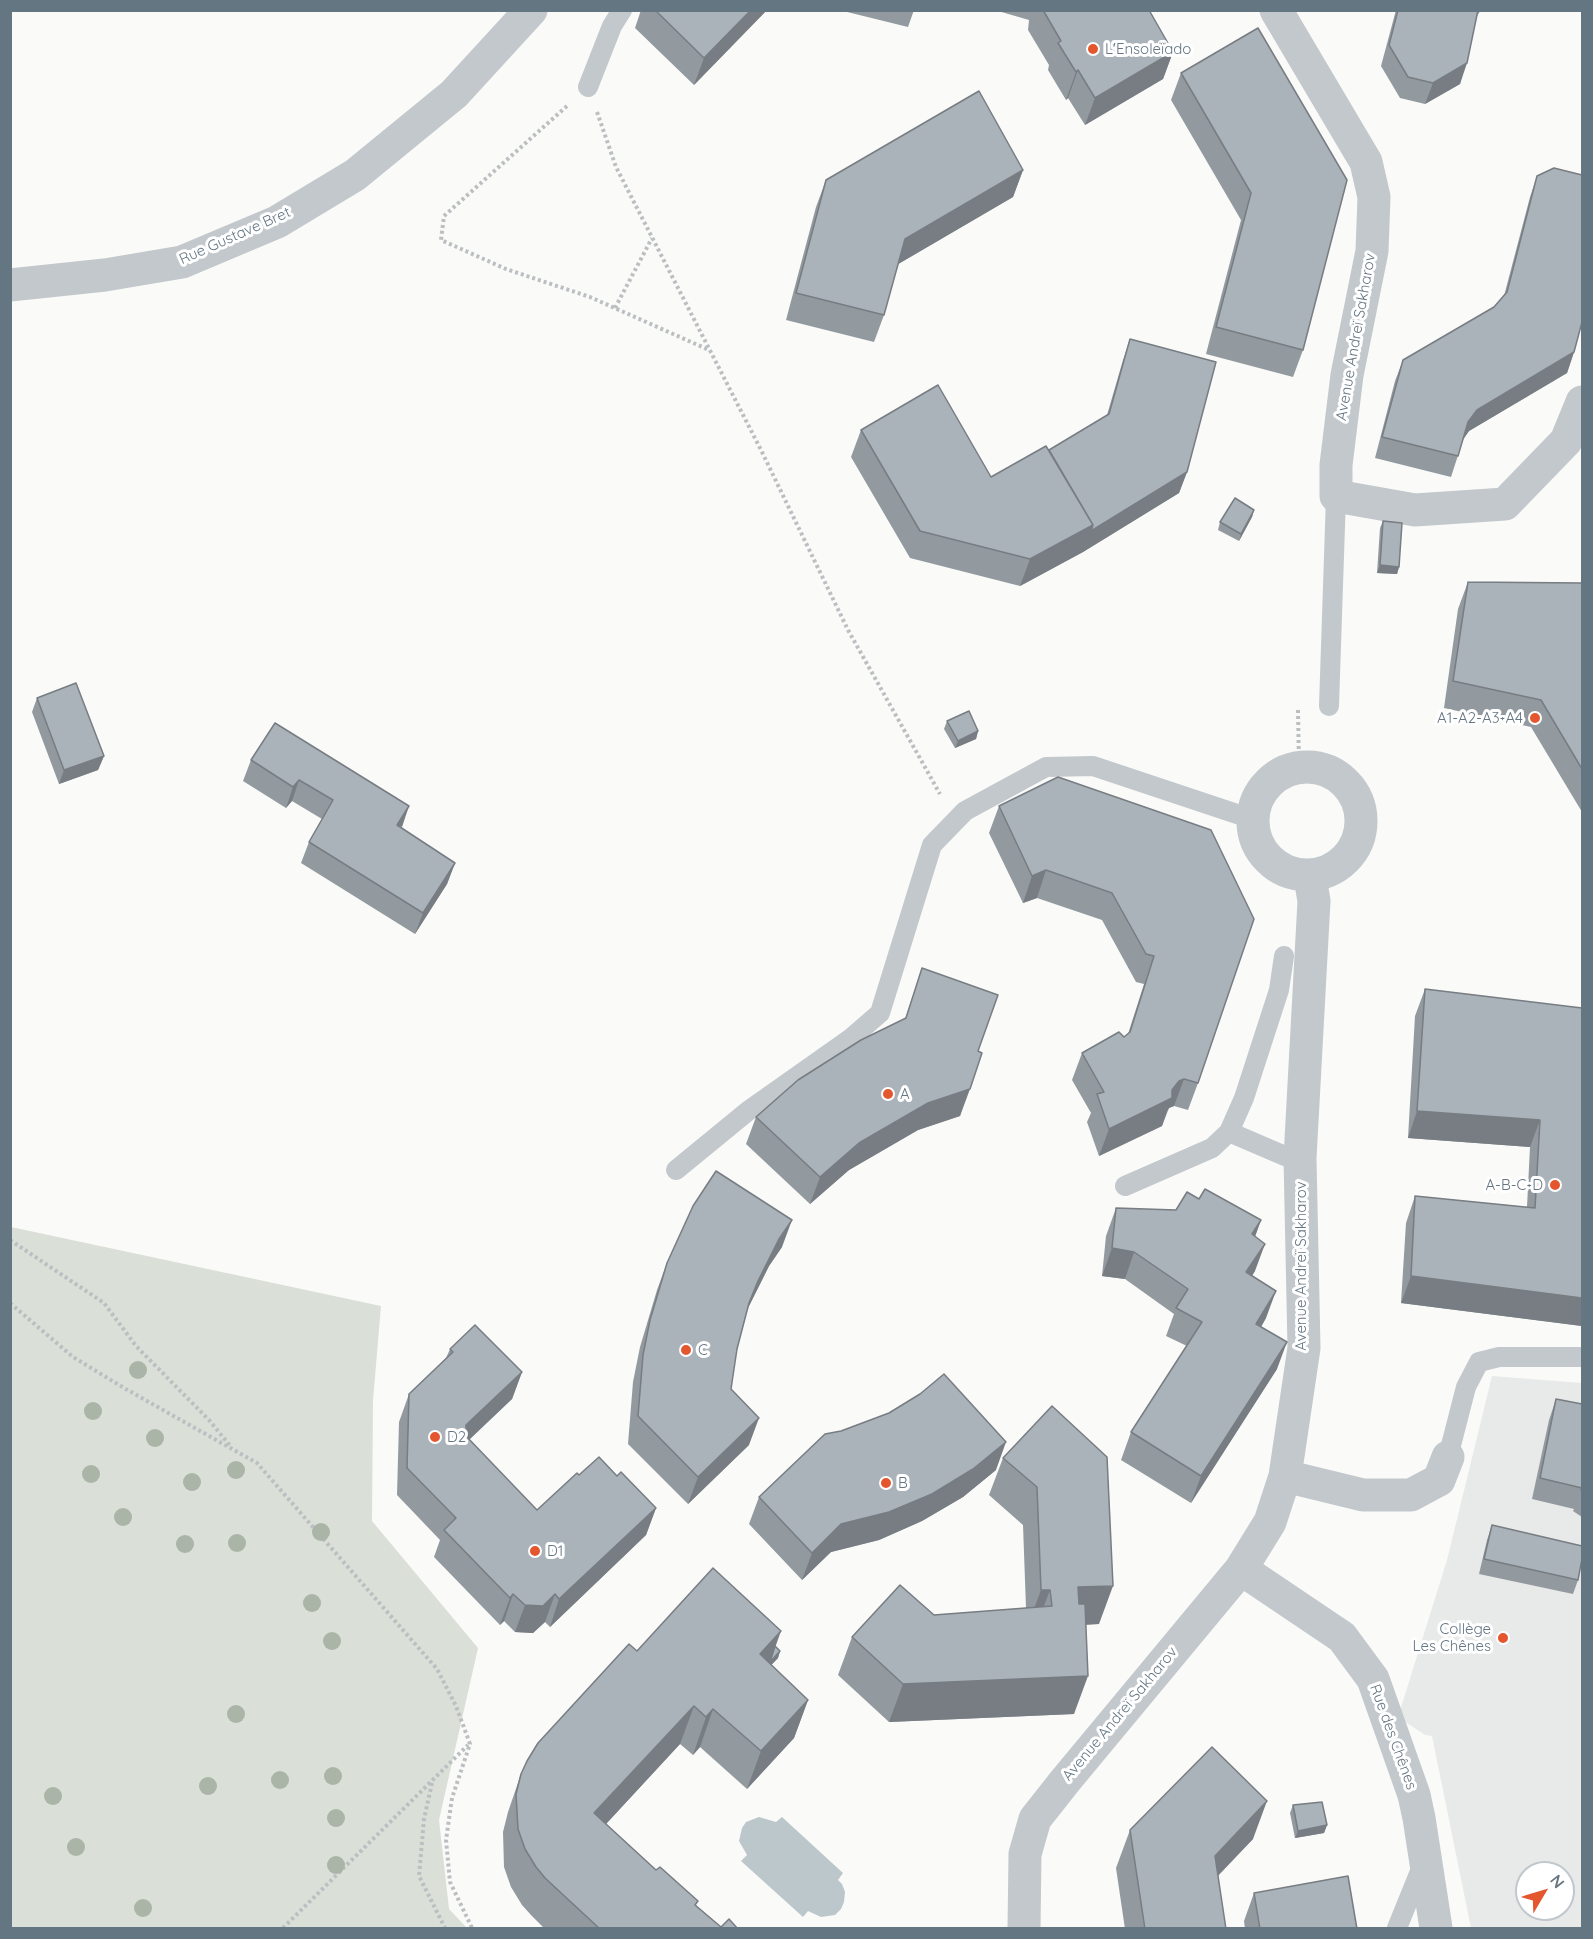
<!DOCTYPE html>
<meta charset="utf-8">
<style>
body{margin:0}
#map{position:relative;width:1593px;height:1939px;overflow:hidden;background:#fafaf8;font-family:Quicksand,sans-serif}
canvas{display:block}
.frame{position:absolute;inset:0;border:12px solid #657683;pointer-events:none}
.north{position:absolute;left:1515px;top:1861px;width:60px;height:60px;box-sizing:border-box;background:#fff;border:2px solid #c1c8cd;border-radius:50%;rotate:52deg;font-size:16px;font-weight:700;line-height:24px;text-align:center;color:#657683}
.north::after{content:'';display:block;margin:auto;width:21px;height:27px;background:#e4572e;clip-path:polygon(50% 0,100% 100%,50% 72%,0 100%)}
</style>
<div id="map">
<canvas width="1593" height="1939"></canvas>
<div class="frame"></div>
<div class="north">N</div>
</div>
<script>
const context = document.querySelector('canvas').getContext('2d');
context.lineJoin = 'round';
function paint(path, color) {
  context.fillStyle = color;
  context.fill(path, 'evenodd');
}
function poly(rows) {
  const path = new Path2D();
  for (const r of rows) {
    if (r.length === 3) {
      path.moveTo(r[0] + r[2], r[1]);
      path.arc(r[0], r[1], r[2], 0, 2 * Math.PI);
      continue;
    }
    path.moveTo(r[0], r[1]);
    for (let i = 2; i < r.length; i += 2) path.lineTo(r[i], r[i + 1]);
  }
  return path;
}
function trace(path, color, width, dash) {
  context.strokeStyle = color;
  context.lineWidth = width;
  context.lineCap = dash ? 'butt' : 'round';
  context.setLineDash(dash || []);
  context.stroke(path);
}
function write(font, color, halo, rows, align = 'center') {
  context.font = font + ' Quicksand,sans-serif';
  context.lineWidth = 6;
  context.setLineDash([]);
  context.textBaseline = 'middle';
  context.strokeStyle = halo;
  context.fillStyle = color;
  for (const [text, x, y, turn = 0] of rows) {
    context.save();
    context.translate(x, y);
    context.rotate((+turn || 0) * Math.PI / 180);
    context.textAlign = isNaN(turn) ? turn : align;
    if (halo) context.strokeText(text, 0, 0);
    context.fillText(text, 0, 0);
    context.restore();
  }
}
paint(poly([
 [1492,1376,1582,1383,1582,1928,1471,1928,1432,1736,1425,1735,1398,1717,1447,1560],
 [1527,1873,1563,1873,1563,1909,1527,1909]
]), '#e8e9e9');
paint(poly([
 [11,1227,381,1306,373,1400,372,1521,478,1648,439,1820,449,1909,467,1928,11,1928]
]), '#dadfd7');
paint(poly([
 [759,1817,776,1822,782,1817,843,1873,838,1880,842,1884,845,1892,844,1902,841,1909,835,1915,821,1917,808,1911,803,1917,741,1861,747,1855,739,1841,742,1828,746,1822]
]), '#bbc7cb');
trace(poly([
 [567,106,444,216,441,240,506,269,590,297,709,350],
 [597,112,616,167,761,450,848,630,940,794],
 [615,308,652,238],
 [1298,710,1299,766],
 [10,1240,104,1303,136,1346,209,1420,231,1447],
 [10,1303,73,1357,124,1388,257,1463,437,1669,456,1706,470,1744,452,1798,446,1840,450,1882,472,1928],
 [432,1783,424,1819,419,1876,445,1928],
 [283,1928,468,1745]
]), '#bbbfc2', 4, [3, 3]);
trace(poly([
 [588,87,612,26,622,10],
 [1329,706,1336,496],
 [1229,1132,1244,1098,1279,990,1284,956],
 [676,1170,748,1111,850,1039,880,1013,932,845,965,811,1046,767,1093,766,1252,819],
 [1125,1186,1212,1148,1229,1132,1285,1156,1300,1158],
 [1448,1457,1466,1387,1479,1362,1499,1357,1582,1357],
 [1397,1928,1423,1864]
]), '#c3c8cc', 20);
trace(poly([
 [1276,10,1366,162,1374,197,1372,251,1347,375,1336,465,1336,496,1415,510,1505,504,1566,441,1582,402],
 [10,285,105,275,182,262,277,222,355,175,454,94,531,10],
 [1307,821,54],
 [1285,1476,1363,1495,1411,1495,1439,1480,1448,1457],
 [1241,1569,1342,1637,1373,1679,1414,1795,1419,1818,1436,1928],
 [1024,1928,1025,1854,1035,1819,1065,1781,1241,1569,1270,1522,1285,1476,1304,1348,1300,1158,1314,901,1310,877]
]), '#c3c8cc', 33);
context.fillStyle = '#aab4a7';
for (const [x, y] of [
 [138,1370],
 [93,1411],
 [155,1438],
 [236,1470],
 [91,1474],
 [192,1482],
 [123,1517],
 [321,1532],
 [237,1543],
 [185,1544],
 [312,1603],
 [332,1641],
 [236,1714],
 [333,1776],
 [280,1780],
 [208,1786],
 [53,1796],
 [336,1818],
 [76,1847],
 [336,1865],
 [143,1908]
]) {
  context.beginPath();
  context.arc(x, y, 9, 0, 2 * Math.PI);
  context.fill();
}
paint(poly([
 [641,10,767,10,694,85,635,28],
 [839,10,914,10,908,27],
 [998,10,1149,10,1173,52,1163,79,1085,125,1068,98,1066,100,1048,70,1049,65,1028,30,1029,20,998,11],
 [1396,10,1481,10,1477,16,1460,84,1425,104,1400,98,1381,66],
 [1258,28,1303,350,1293,377,1206,354,1241,220,1171,100,1181,73],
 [1023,170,1013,197,898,264,884,315,874,342,786,320,816,207,826,180],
 [1537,176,1574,352,1567,373,1469,431,1463,440,1451,477,1375,458,1395,381,1403,360,1494,307,1504,296,1530,197],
 [1130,339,1187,472,1179,493,1083,552,1020,586,910,558,851,457,861,430,991,477,1049,450,1107,415,1123,360],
 [1254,510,1252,517,1239,541,1218,530,1220,522],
 [1383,521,1399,567,1397,574,1377,573,1380,528],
 [1468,582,1582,583,1582,812,1531,727,1444,708,1458,609],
 [37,698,104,756,98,770,59,784,32,712],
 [947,721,978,731,976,739,955,748,944,729],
 [275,723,402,828,455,863,447,884,415,934,301,863,309,842,322,819,292,801,286,808,243,781,251,760],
 [999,806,1211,830,1198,1083,1188,1110,1174,1106,1169,1108,1162,1126,1099,1156,1087,1122,1091,1113,1072,1080,1082,1053,1124,1037,1128,1034,1144,984,1136,982,1102,920,1037,898,1023,903,989,833],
 [922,968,978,1051,960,1116,918,1130,887,1148,849,1170,810,1204,746,1144,756,1117,905,1019],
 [1425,989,1582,1008,1582,1326,1401,1303,1406,1223,1415,1196,1527,1207,1530,1147,1408,1138,1415,1016],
 [1199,1199,1261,1220,1255,1236,1255,1271,1252,1276,1266,1318,1261,1327,1277,1369,1191,1503,1121,1460,1131,1432,1187,1346,1166,1336,1174,1314,1125,1279,1102,1276,1106,1236,1116,1208,1176,1210],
 [782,1247,769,1266,748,1308,737,1349,731,1389,749,1445,688,1504,628,1444,633,1382,640,1347,657,1290,667,1263],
 [450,1349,522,1372,512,1399,469,1440,537,1510,579,1475,617,1476,656,1508,646,1535,550,1627,545,1622,533,1633,515,1632,504,1621,500,1625,434,1557,440,1540,397,1495,399,1422,409,1394,446,1358],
 [1556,1399,1582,1404,1582,1517,1573,1511,1574,1509,1532,1499,1549,1420],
 [1052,1406,1099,1624,1086,1625,1074,1714,889,1722,838,1675,852,1637,934,1615,1026,1608,1023,1525,989,1495,1003,1458],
 [996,1470,963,1497,922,1521,879,1540,831,1552,802,1580,749,1524,759,1497],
 [1492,1525,1578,1580,1573,1594,1479,1574,1487,1540],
 [775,1646,780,1651,778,1658,771,1665,808,1700,794,1738,747,1789,700,1747,693,1755,680,1744,606,1824,656,1870,721,1927,738,1929,545,1929,531,1915,522,1905,511,1887,504,1867,503,1832,508,1812,521,1774,637,1651],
 [1293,1805,1327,1825,1324,1833,1295,1838,1290,1813],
 [1130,1830,1253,1839,1218,1876,1226,1929,1125,1929,1116,1868],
 [1254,1893,1357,1929,1245,1929,1244,1921]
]), '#929a9f');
paint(poly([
 [751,10,767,10,694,85,704,58],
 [1173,52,1163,79,1085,125,1095,98],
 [1467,63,1460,84,1425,104,1433,83],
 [1078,70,1068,98,1066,100,1076,72],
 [1023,170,1013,197,895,266,905,239],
 [1574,352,1567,373,1469,431,1460,443,1468,422,1477,410],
 [1187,472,1179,493,1083,552,1020,586,1030,559],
 [1254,510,1252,517,1239,541,1241,534],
 [1380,565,1399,567,1397,574,1377,573],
 [978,731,976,739,955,748,958,741],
 [104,756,98,770,59,784,64,770],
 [299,780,292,801,286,808,293,787],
 [409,806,402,827,397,825],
 [455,863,447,884,415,934,423,913],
 [1046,870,1037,898,1023,903,1032,876],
 [1184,1079,1174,1106,1169,1108,1167,1111,1162,1126,1099,1156,1109,1129,1172,1090,1179,1081],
 [970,1089,960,1116,918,1130,887,1148,849,1170,810,1204,820,1177,859,1143,928,1103],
 [1417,1111,1540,1120,1530,1147,1408,1138],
 [792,1220,782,1247,769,1266,748,1308,749,1303,758,1281,779,1239],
 [1261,1220,1251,1248,1252,1234],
 [1265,1244,1255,1271,1236,1299,1246,1272],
 [1112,1248,1134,1252,1125,1279,1102,1276],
 [1411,1276,1582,1298,1582,1326,1401,1303],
 [1276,1291,1266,1318,1247,1351,1256,1324],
 [1287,1342,1277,1369,1191,1503,1201,1476],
 [522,1372,512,1399,456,1452,466,1425],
 [759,1418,749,1445,688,1504,698,1477],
 [1006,1442,996,1470,963,1497,922,1521,879,1540,831,1552,802,1580,812,1553,841,1524],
 [656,1508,646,1535,550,1627,559,1599],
 [1113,1586,1099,1624,1064,1625,1078,1587],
 [1041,1590,1050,1590,1036,1627,1027,1628],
 [513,1594,504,1621,500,1625,510,1598],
 [555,1594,545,1622,533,1633,515,1632,525,1605],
 [781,1631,770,1662,780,1651,778,1658,746,1692,760,1654],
 [1088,1676,1074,1714,889,1722,903,1684],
 [808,1700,794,1738,747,1789,761,1751],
 [694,1706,680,1744,581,1851,594,1813],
 [713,1709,700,1747,693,1755,706,1717],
 [1267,1801,1253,1839,1201,1893,1215,1856],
 [1327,1825,1324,1833,1295,1838,1298,1831]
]), '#777d82');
const building = poly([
 [655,10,751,10,704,58,655,10],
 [1043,10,1149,10,1173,52,1095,98,1078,70,1076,72,1058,43,1061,41,1043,10],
 [1398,10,1478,10,1467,63,1433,83,1408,77,1389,45,1398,10],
 [1258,28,1347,180,1303,350,1216,327,1251,193,1181,73,1258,28],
 [979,91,1023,170,905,239,884,315,796,293,826,180,979,91],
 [1554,168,1582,175,1582,322,1574,352,1477,410,1468,422,1458,456,1382,437,1403,360,1494,307,1507,292,1537,176,1554,168],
 [1130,339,1216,362,1187,472,1091,531,1093,525,1049,450,1109,414,1130,339],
 [938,385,991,477,1046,446,1093,525,1030,559,920,531,861,430,938,385],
 [1235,498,1254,510,1241,534,1220,522,1235,498],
 [1383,521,1402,523,1399,567,1380,565,1383,521],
 [1468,582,1582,583,1582,769,1541,700,1453,681,1468,582],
 [76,683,104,756,64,770,37,698,76,683],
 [969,711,978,731,958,741,947,721,969,711],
 [275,723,409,806,397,825,455,863,423,913,309,842,333,800,299,780,293,787,251,760,275,723],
 [1058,777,1211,830,1254,919,1198,1083,1184,1079,1179,1081,1172,1090,1172,1098,1109,1129,1097,1094,1104,1092,1082,1053,1119,1032,1124,1037,1130,1032,1154,956,1146,954,1112,893,1046,870,1032,876,999,806,1058,777],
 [922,968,998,995,978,1051,982,1053,970,1089,928,1103,897,1121,859,1143,820,1177,756,1117,798,1080,861,1040,906,1018,922,968],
 [1425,989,1582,1008,1582,1298,1411,1276,1415,1196,1535,1208,1540,1120,1417,1111,1425,989],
 [716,1171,792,1220,779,1239,758,1281,749,1303,737,1349,731,1389,759,1418,698,1477,638,1416,643,1355,650,1320,667,1263,693,1206,716,1171],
 [1205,1189,1261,1220,1252,1234,1265,1244,1246,1272,1276,1291,1256,1324,1287,1342,1201,1476,1131,1432,1202,1322,1176,1308,1188,1289,1134,1252,1112,1248,1116,1208,1176,1210,1187,1192,1199,1199,1205,1189],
 [475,1325,522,1372,466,1425,466,1436,537,1510,577,1473,579,1475,599,1457,617,1476,621,1472,656,1508,559,1599,555,1594,543,1606,525,1605,513,1594,510,1598,444,1530,456,1518,407,1468,409,1394,453,1352,450,1349,475,1325],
 [944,1374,1006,1442,973,1469,932,1494,889,1512,841,1524,812,1553,759,1497,825,1434,841,1431,889,1413,920,1394,944,1374],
 [1556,1399,1582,1404,1582,1491,1581,1490,1582,1488,1540,1478,1556,1399],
 [1052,1406,1107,1457,1113,1586,1078,1587,1079,1604,1085,1604,1088,1676,903,1684,852,1637,900,1585,934,1615,1052,1606,1050,1590,1041,1590,1037,1487,1003,1458,1052,1406],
 [1492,1525,1582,1546,1582,1559,1578,1580,1484,1559,1492,1525],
 [713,1568,781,1631,760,1654,808,1700,761,1751,713,1709,706,1717,694,1706,594,1813,656,1870,660,1867,698,1901,695,1905,721,1927,729,1919,738,1929,600,1929,545,1878,536,1867,525,1849,518,1829,516,1794,521,1774,527,1761,538,1743,629,1644,637,1651,713,1568],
 [775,1646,780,1651,770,1662,775,1646],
 [1212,1747,1267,1801,1215,1856,1226,1929,1145,1929,1130,1830,1212,1747],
 [1322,1802,1327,1825,1298,1831,1293,1805,1322,1802],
 [1348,1876,1357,1929,1260,1929,1254,1893,1348,1876]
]);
paint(building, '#aab3b9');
trace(building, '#777d82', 1.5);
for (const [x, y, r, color] of [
 [1093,49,6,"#e4572e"],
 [1535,718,6,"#e4572e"],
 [888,1094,6,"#e4572e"],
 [1555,1185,6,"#e4572e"],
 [686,1350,6,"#e4572e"],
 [435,1437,6,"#e4572e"],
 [886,1483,6,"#e4572e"],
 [535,1551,6,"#e4572e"],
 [1503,1638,6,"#e4572e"]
]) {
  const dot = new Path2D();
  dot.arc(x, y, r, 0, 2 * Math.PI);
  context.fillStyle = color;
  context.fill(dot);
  trace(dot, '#fff', 2);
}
write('15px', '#657683', '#fff', [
 ["L'Ensoleïado",1105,49],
 ["A1-A2-A3-A4",1523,718,"right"],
 ["A",900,1094],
 ["A-B-C-D",1543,1185,"right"],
 ["C",698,1350],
 ["D2",447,1437],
 ["B",898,1483],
 ["D1",547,1551],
 ["Collège",1491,1629,"right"],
 ["Les Chênes",1491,1646,"right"]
], 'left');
write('15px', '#657683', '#fff', [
 ["Rue Gustave Bret",235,236,-24],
 ["Avenue Andreï Sakharov",1356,337,-80],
 ["Avenue Andreï Sakharov",1301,1266,-90],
 ["Avenue Andreï Sakharov",1120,1714,-50],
 ["Rue des Chênes",1393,1737,70]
]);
</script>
